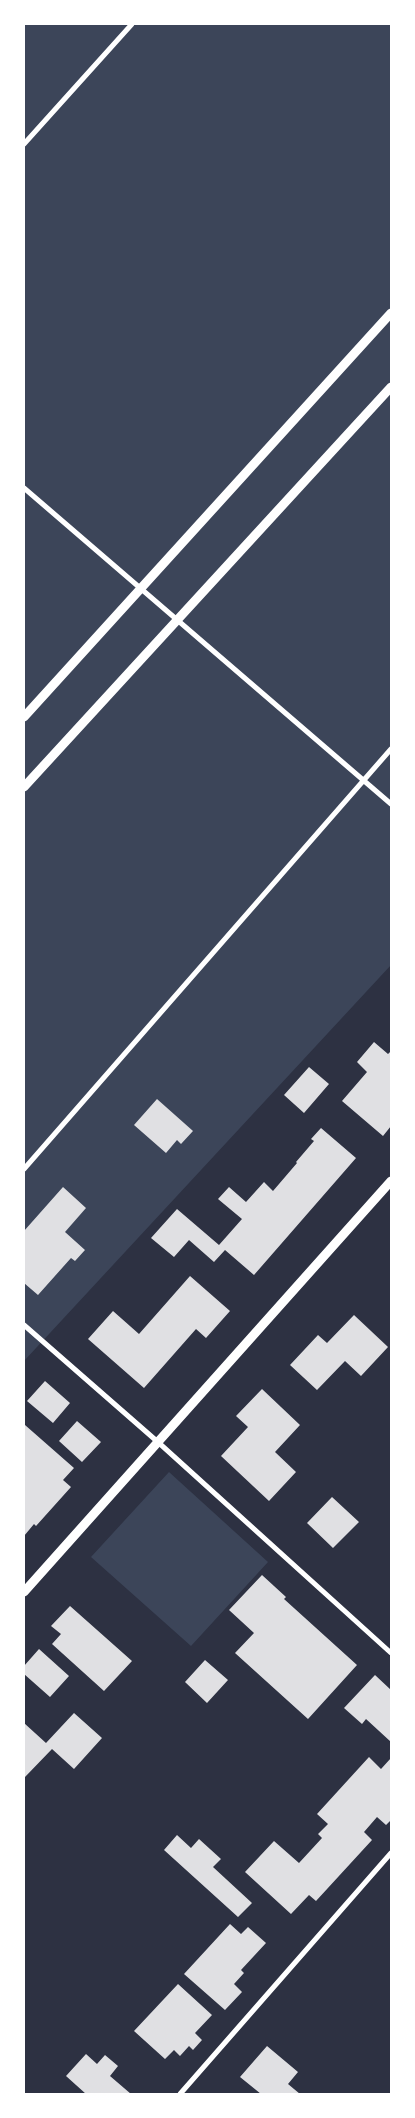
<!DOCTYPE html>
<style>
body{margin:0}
#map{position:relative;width:415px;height:2118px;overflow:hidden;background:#2d3142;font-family:"IBM Plex Sans",sans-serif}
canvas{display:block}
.frame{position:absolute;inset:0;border:25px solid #fff;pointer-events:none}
</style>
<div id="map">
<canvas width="415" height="2118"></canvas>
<div class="frame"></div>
</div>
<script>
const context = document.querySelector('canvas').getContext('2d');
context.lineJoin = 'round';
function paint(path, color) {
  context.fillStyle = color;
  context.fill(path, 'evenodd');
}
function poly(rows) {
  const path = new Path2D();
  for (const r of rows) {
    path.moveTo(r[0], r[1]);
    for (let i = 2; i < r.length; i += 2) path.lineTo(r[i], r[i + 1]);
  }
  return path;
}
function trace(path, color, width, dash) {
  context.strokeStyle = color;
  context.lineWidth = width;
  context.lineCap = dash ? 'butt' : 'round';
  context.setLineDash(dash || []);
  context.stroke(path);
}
paint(poly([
 [24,24,391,24,391,965,24,1361],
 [169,1472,268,1562,191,1646,91,1557]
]), '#3c4559');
paint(poly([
 [374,1042,388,1054,391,1051,391,1126,383,1136,342,1101,367,1072,357,1062],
 [309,1067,329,1084,304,1113,284,1095],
 [157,1099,193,1131,181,1144,177,1140,166,1153,134,1125],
 [321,1128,356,1158,254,1275,225,1250,214,1262,189,1240,174,1257,151,1238,177,1209,219,1245,242,1219,218,1199,229,1187,246,1202,264,1182,273,1191,297,1163,296,1162,314,1141,311,1139],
 [63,1187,86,1208,65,1232,85,1250,75,1261,71,1258,38,1295,24,1283,24,1231],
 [190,1276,230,1311,206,1338,196,1329,144,1388,88,1339,113,1311,139,1334],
 [354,1315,388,1347,361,1376,345,1361,317,1390,290,1365,318,1335,327,1343],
 [45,1381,70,1403,53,1423,27,1401],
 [262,1389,300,1425,275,1452,296,1472,269,1501,221,1456,248,1427,236,1416],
 [77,1421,101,1442,82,1462,59,1441],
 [25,1425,74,1468,63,1480,71,1487,36,1526,34,1524,24,1536],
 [332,1497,359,1522,333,1548,307,1523],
 [262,1575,286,1597,284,1599,357,1665,308,1719,235,1653,254,1633,229,1610],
 [70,1606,132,1661,104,1691,52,1644,61,1634,51,1626],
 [39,1649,69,1676,50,1697,24,1674,24,1666],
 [205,1660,228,1680,207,1703,185,1682],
 [375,1675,391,1690,391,1742,366,1719,362,1724,344,1708],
 [74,1713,102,1738,74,1769,52,1749,25,1777,24,1776,24,1723,46,1743],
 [369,1757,381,1769,391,1758,391,1820,386,1825,377,1817,364,1832,372,1840,316,1901,309,1895,291,1914,245,1872,274,1841,299,1863,322,1838,318,1834,328,1824,317,1814],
 [177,1835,191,1848,199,1839,221,1859,213,1867,252,1903,238,1917,164,1850],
 [230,1924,241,1934,248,1927,266,1943,241,1970,244,1973,234,1984,242,1992,225,2010,184,1974],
 [178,1984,212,2015,195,2033,202,2040,193,2050,189,2046,180,2056,174,2050,165,2059,134,2031],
 [267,2046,298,2072,288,2084,300,2094,261,2094,240,2077],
 [86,2054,97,2064,105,2055,118,2066,110,2076,131,2094,86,2094,66,2076]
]), '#e0e0e3');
trace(poly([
 [24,144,132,24],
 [24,488,391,804],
 [24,1169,391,749],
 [24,1325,159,1443,391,1653],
 [180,2094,391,1853]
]), '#fff', 5);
trace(poly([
 [24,717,391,313],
 [24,787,391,387],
 [24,1592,391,1181]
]), '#fff', 9);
</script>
